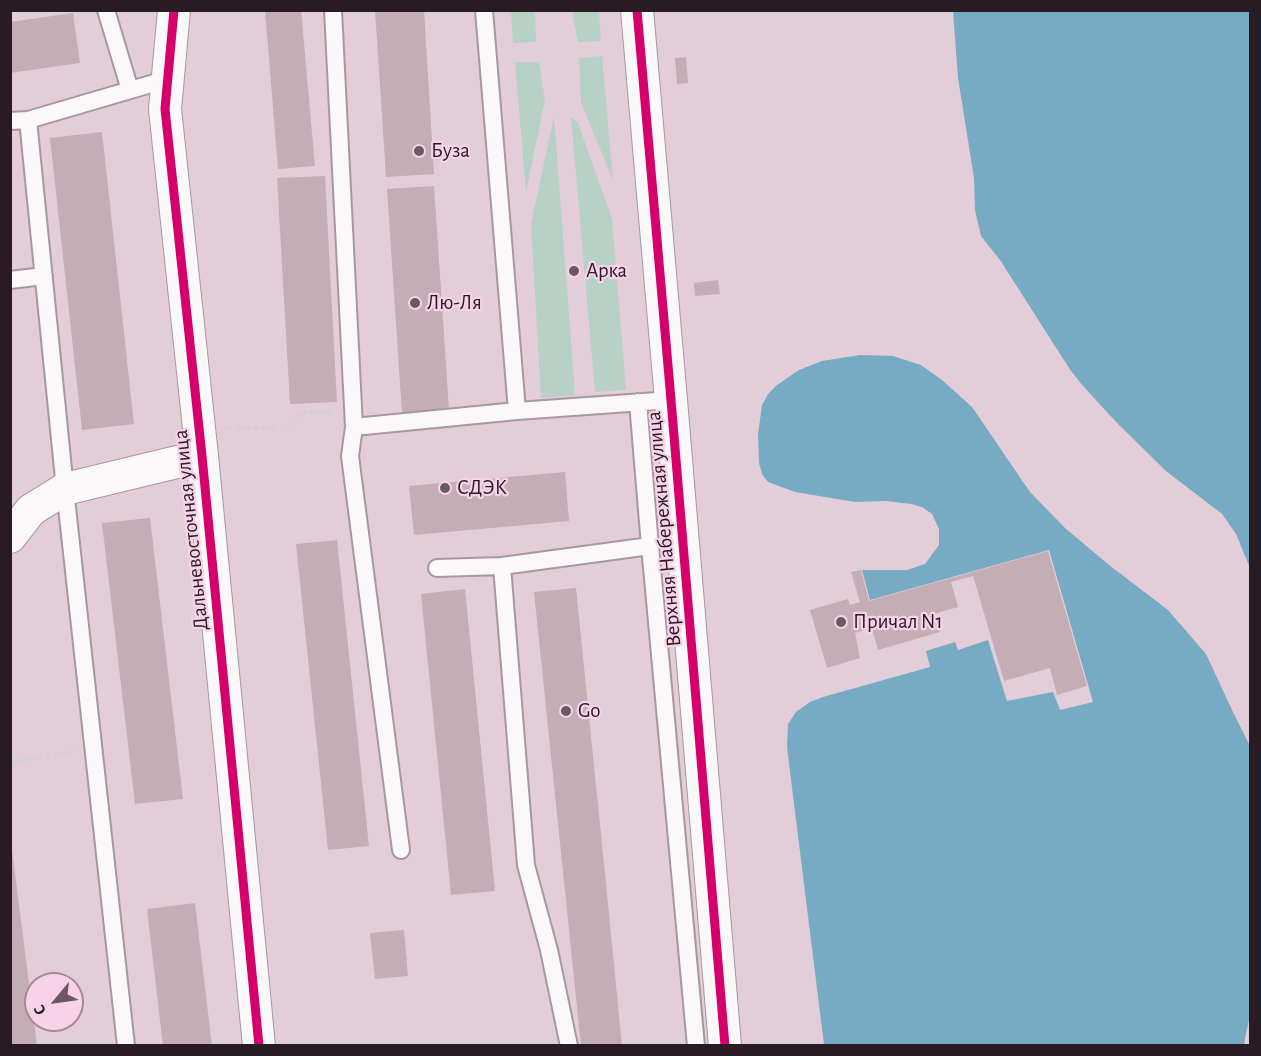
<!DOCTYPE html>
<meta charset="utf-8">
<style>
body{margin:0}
#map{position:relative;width:1261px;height:1056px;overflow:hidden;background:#e3cdd9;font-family:"Alegreya Sans",sans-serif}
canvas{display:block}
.frame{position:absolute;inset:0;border:12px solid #291b23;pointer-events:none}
.north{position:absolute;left:24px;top:972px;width:60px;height:60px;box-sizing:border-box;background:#f8d2e8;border:2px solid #a58999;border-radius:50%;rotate:241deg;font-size:16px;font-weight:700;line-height:24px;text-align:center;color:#291b23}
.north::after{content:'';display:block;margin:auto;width:21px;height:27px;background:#6a5963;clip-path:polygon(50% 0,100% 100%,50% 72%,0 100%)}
</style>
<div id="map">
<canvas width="1261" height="1056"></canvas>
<div class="frame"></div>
<div class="north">С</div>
</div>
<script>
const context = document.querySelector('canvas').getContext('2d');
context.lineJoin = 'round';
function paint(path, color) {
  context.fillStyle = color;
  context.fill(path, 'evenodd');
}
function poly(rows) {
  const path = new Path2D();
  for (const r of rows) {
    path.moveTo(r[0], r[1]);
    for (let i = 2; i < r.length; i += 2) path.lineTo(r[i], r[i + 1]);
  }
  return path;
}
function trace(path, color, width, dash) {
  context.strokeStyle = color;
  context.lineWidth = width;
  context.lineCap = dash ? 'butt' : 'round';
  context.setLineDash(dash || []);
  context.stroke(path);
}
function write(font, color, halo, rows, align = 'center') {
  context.font = font + ' "Alegreya Sans",sans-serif';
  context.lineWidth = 4.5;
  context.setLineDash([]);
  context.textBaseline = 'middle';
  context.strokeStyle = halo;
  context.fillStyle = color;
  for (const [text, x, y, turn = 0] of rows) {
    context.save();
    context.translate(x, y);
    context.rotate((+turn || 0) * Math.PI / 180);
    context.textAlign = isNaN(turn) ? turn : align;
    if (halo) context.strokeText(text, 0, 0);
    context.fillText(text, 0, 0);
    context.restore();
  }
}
paint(poly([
 [511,11,535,11,536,42,513,43],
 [572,11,599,11,601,41,578,42],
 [602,56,613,180,581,103,579,58],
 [515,62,539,62,545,100,526,192],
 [554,116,575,395,541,398,531,224],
 [571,117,578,123,612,219,626,390,595,392]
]), '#b8d1c6');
paint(poly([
 [953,11,1250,11,1250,568,1236,534,1222,514,1166,471,1118,424,1083,386,1071,371,1000,260,981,236,975,210,974,178,958,78],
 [860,355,893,356,921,365,942,380,972,407,1030,492,1065,528,1109,565,1168,610,1206,654,1233,712,1250,746,1250,1016,1246,1033,1244,1045,824,1045,787,747,788,724,796,712,810,702,823,697,930,667,926,651,955,642,958,650,988,640,1007,701,1053,692,1060,710,1093,702,1049,550,870,600,862,570,907,570,925,564,939,545,939,529,932,514,922,507,911,504,886,501,855,502,795,492,768,482,762,474,759,463,758,434,762,405,768,394,777,385,799,370,822,361]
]), '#77abc3');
paint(poly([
 [265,10,301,10,315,166,278,169],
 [375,10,424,10,434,174,386,177],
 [73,13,80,63,10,73,10,22],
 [686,57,688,83,677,84,675,58],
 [102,132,134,424,82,430,50,138],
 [325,176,337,402,290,404,277,178],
 [434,186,449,410,402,413,387,189],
 [718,280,720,294,695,296,694,283],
 [565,472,569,521,414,535,409,486],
 [150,518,183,799,135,804,102,523],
 [337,540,369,846,328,850,296,544],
 [1048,551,1087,686,1057,695,1050,668,1004,681,973,576,951,582,958,607,934,614,940,632,878,650,872,628,855,633,860,658,827,668,810,610,848,599,850,605,860,602,851,572,861,570,869,601],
 [576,588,607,894,622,1046,581,1046,534,592],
 [465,589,495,891,451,895,421,594],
 [10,850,12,850,37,1046,10,1046],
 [195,903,212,1046,163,1046,147,909],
 [404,930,408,976,375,979,370,933]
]), '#c5adb6');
const lane = poly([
 [106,10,130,90],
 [333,10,354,427,350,456,401,850],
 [484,10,517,411,671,400],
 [10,121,28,120],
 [10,280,44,276],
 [638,402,650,546,696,1046],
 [354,427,517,411],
 [502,566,526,865,549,950,569,1046],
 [437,568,502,566,650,546],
 [126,1046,65,489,28,120,168,79]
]);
const street = poly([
 [174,10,165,109,202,456,259,1046],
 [637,10,671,400,725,1046],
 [10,537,31,510,65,489,202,456]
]);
trace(lane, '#a797a0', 20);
trace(street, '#a797a0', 34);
trace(poly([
 [226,429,284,427,291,424,299,413,332,411],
 [10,763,75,751]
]), '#d5d0d3', 4, [6, 3]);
trace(lane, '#fbf8f9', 16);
trace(street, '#fbf8f9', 32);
trace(poly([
 [174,10,165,109,202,456,259,1046],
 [637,10,671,400,725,1046]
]), '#d6006c', 9);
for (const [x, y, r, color] of [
 [419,151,6,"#6a5963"],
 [574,271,6,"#6a5963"],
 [415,303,6,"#6a5963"],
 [445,488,6,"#6a5963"],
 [841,622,6,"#6a5963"],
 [566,711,6,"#6a5963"]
]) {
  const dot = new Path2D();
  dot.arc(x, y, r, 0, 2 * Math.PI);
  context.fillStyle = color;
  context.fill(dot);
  trace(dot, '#f8d2e8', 2);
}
write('21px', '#291b23', '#f8d2e8', [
 ["Буза",431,151],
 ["Арка",586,271],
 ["Лю-Ля",427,303],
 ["СДЭК",457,488],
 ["Причал N1",853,622],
 ["Go",578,711]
], 'left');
write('21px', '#291b23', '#f8d2e8', [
 ["Верхняя Набережная улица",664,529,-95],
 ["Дальневосточная улица",191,530,-96]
]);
</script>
